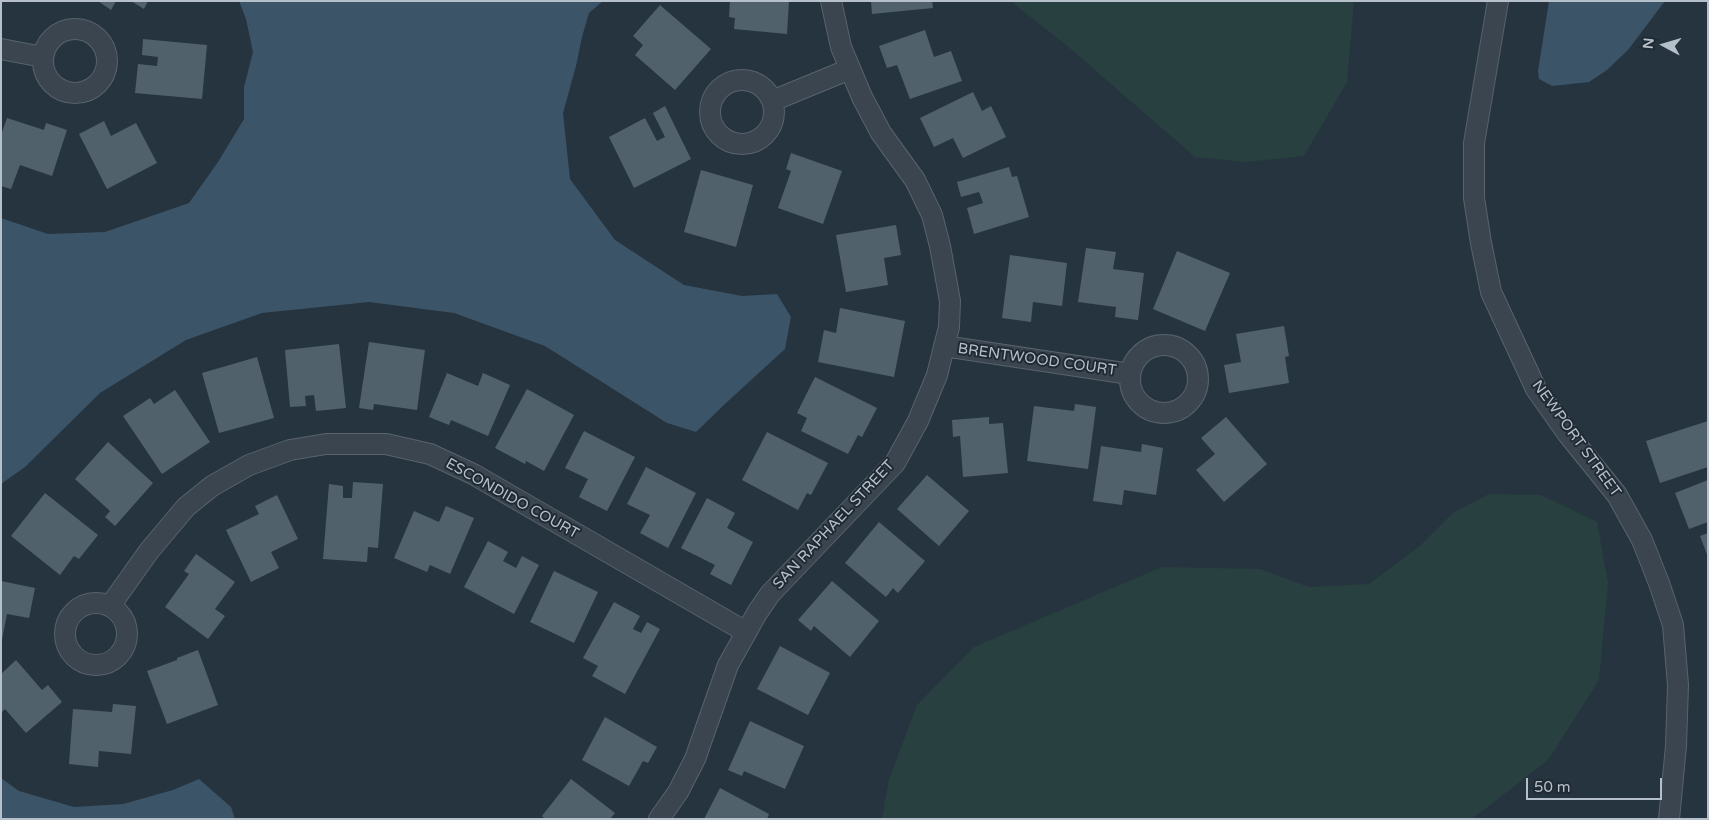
<!DOCTYPE html>
<style>
body{margin:0}
#map{position:relative;width:1709px;height:820px;overflow:hidden;background:#26343f;font-family:"Varela Round",sans-serif}
canvas{display:block}
.frame{position:absolute;inset:0;border:2px solid #b6c0ca;pointer-events:none}
.north{position:absolute;left:1639px;top:20px;width:50px;height:50px;-webkit-text-stroke:4px #1f2a34;paint-order:stroke;rotate:276deg;font-size:14px;font-weight:700;line-height:20px;text-align:center;color:#b6c0ca}
.north::after{content:'';display:block;margin:auto;width:18px;height:22px;background:#b6c0ca;clip-path:polygon(50% 0,100% 100%,50% 72%,0 100%)}
.scale{position:absolute;left:1526px;top:778px;width:136px;height:22px;box-sizing:border-box;border:2px solid #b6c0ca;border-top:0;padding-left:6px;font-size:15px;line-height:18px;white-space:nowrap;color:#b6c0ca;-webkit-text-stroke:4px #1f2a34;paint-order:stroke}
</style>
<div id="map">
<canvas width="1709" height="820"></canvas>
<div class="frame"></div>
<div class="north">N</div>
<div class="scale">50 m</div>
</div>
<script>
const context = document.querySelector('canvas').getContext('2d');
context.lineJoin = 'round';
function paint(path, color) {
  context.fillStyle = color;
  context.fill(path, 'evenodd');
}
function poly(rows) {
  const path = new Path2D();
  for (const r of rows) {
    if (r.length === 3) {
      path.moveTo(r[0] + r[2], r[1]);
      path.arc(r[0], r[1], r[2], 0, 2 * Math.PI);
      continue;
    }
    path.moveTo(r[0], r[1]);
    for (let i = 2; i < r.length; i += 2) path.lineTo(r[i], r[i + 1]);
  }
  return path;
}
function trace(path, color, width, dash) {
  context.strokeStyle = color;
  context.lineWidth = width;
  context.lineCap = dash ? 'butt' : 'round';
  context.setLineDash(dash || []);
  context.stroke(path);
}
function write(font, color, halo, rows, align = 'center') {
  context.font = font + ' "Varela Round",sans-serif';
  context.lineWidth = 4;
  context.setLineDash([]);
  context.textBaseline = 'middle';
  context.strokeStyle = halo;
  context.fillStyle = color;
  for (const [text, x, y, turn = 0] of rows) {
    context.save();
    context.translate(x, y);
    context.rotate((+turn || 0) * Math.PI / 180);
    context.textAlign = isNaN(turn) ? turn : align;
    if (halo) context.strokeText(text, 0, 0);
    context.fillText(text, 0, 0);
    context.restore();
  }
}
paint(poly([
 [1014,1,1354,1,1347,82,1304,156,1246,162,1195,157,1065,44,1014,4],
 [1489,494,1541,495,1597,522,1608,583,1599,680,1548,760,1472,819,882,819,889,779,917,705,974,647,1162,567,1260,569,1309,587,1369,584,1420,546,1454,512]
]), '#28403f');
paint(poly([
 [239,1,603,1,589,13,582,37,576,66,563,113,570,179,615,240,684,285,742,296,777,294,791,317,785,349,726,403,696,432,667,423,545,346,454,313,369,302,262,313,186,340,100,393,25,467,1,484,1,218,48,234,105,232,189,203,218,162,244,119,244,87,253,52,246,19],
 [1549,1,1665,1,1628,50,1607,70,1589,82,1552,86,1539,79,1538,71],
 [1,778,19,791,74,807,123,804,173,790,199,779,231,807,235,819,1,819]
]), '#3c5467');
paint(poly([
 [98,1,116,1,111,10],
 [131,1,148,1,144,9],
 [730,1,789,1,787,34,734,29,735,18,729,17],
 [871,1,932,1,933,8,872,14],
 [660,5,711,49,675,90,635,55,643,45,633,36],
 [925,30,934,57,951,51,962,81,910,99,897,65,887,68,879,46],
 [143,39,207,45,202,99,135,93,138,64,157,66,158,57,142,55],
 [973,92,982,111,991,106,1006,137,963,158,953,138,934,147,920,118],
 [665,106,691,159,634,188,609,137,645,118,657,141,665,137,653,113],
 [7,118,44,130,46,123,67,130,52,176,20,165,11,189,1,186,1,135],
 [104,121,111,136,136,123,157,163,107,189,79,134],
 [791,153,842,171,823,224,778,208,791,171,786,169],
 [1009,167,1012,177,1017,176,1029,217,974,234,967,208,983,203,979,192,961,197,957,182],
 [701,170,753,185,736,247,684,232],
 [896,225,901,255,884,258,888,285,846,292,836,235],
 [1086,248,1116,252,1113,269,1144,273,1138,320,1115,317,1116,307,1078,302],
 [1177,251,1230,273,1205,331,1153,309],
 [1010,255,1067,263,1062,306,1033,302,1031,322,1002,318],
 [840,308,905,321,894,377,818,362,824,330,836,333],
 [1284,326,1289,356,1285,357,1289,383,1229,393,1224,365,1241,362,1236,334],
 [369,342,425,350,417,410,374,404,373,410,359,408],
 [339,344,346,408,316,411,314,395,305,396,306,406,290,407,285,350],
 [257,357,274,418,219,433,202,373],
 [447,373,478,386,483,373,510,385,488,436,451,420,449,425,429,417],
 [815,377,877,408,862,437,858,435,848,454,801,431,807,418,797,413],
 [527,389,574,415,544,471,526,461,525,464,495,448],
 [175,390,210,442,162,474,123,416,150,398,154,404],
 [1075,404,1096,407,1088,469,1027,461,1034,406,1074,411],
 [989,417,989,424,1003,423,1008,473,963,477,960,436,953,437,952,420],
 [1226,417,1267,464,1224,502,1196,470,1215,454,1201,438],
 [1708,421,1708,467,1660,483,1646,441],
 [584,431,635,457,607,511,579,497,588,479,565,468],
 [767,432,828,463,811,495,807,493,798,510,742,480],
 [108,442,153,483,115,526,105,517,110,511,75,479],
 [1142,444,1163,448,1156,495,1124,490,1122,505,1093,501,1101,446,1141,452],
 [646,467,696,493,668,548,640,533,650,515,627,504],
 [927,475,969,511,939,546,897,509],
 [1708,480,1708,522,1689,529,1675,493],
 [353,482,383,484,378,548,368,547,367,562,323,559,329,484,343,486,343,498,352,498],
 [45,493,98,535,79,559,74,556,60,575,11,536],
 [277,495,298,539,271,552,279,568,251,582,226,530,259,514,255,506],
 [707,498,735,513,727,528,753,542,731,585,710,574,715,565,681,548],
 [446,506,474,518,450,574,430,565,427,572,394,558,414,511,439,522],
 [879,522,925,561,898,593,893,588,886,597,845,563],
 [1708,533,1708,557,1700,536],
 [488,541,508,552,503,561,516,568,522,556,539,565,514,614,464,587],
 [196,554,235,582,215,609,225,616,208,639,165,607,189,574,184,571],
 [554,571,598,592,574,643,530,622],
 [1,581,35,588,29,618,7,614,2,640],
 [832,581,879,621,850,657,814,626,811,631,798,620],
 [614,602,640,616,633,629,641,633,647,622,660,629,625,694,592,676,598,666,583,658],
 [780,646,830,673,808,715,757,689],
 [198,650,218,705,167,724,147,671,177,660,177,658],
 [16,660,42,690,48,685,62,702,26,733,5,709,1,713,1,674],
 [113,704,136,706,131,754,99,751,98,767,69,764,73,709,112,712],
 [605,717,657,747,648,763,643,761,629,786,582,760],
 [750,721,804,746,785,789,744,771,742,776,728,770],
 [571,779,615,813,610,819,545,819,542,816],
 [720,788,769,814,767,819,704,819]
]), '#51616c');
const minor = poly([
 [1498,1,1474,143,1474,198,1481,243,1491,292,1536,389,1567,433,1617,495,1642,540,1659,583,1673,625,1678,685,1676,746,1669,819],
 [75,61,32],
 [1,49,43,57],
 [742,112,32],
 [772,101,850,69],
 [1164,379,34],
 [944,346,1130,374],
 [96,634,31],
 [110,606,149,551,186,507,212,486,249,465,290,450,326,444,386,444,430,454,473,474,746,632],
 [659,819,678,792,695,759,728,665,757,613,770,594,895,463,918,421,937,375,949,327,950,301,940,246,932,215,915,180,881,133,862,97,841,47,831,1]
]);
trace(minor, '#58636d', 22);
trace(minor, '#3a454f', 20);
write('15px', '#b6c0ca', '#1f2a34', [
 ["BRENTWOOD COURT",1037,360,8],
 ["NEWPORT STREET",1576,439,54],
 ["ESCONDIDO COURT",512,499,29],
 ["SAN RAPHAEL STREET",834,525,-47]
]);
</script>
